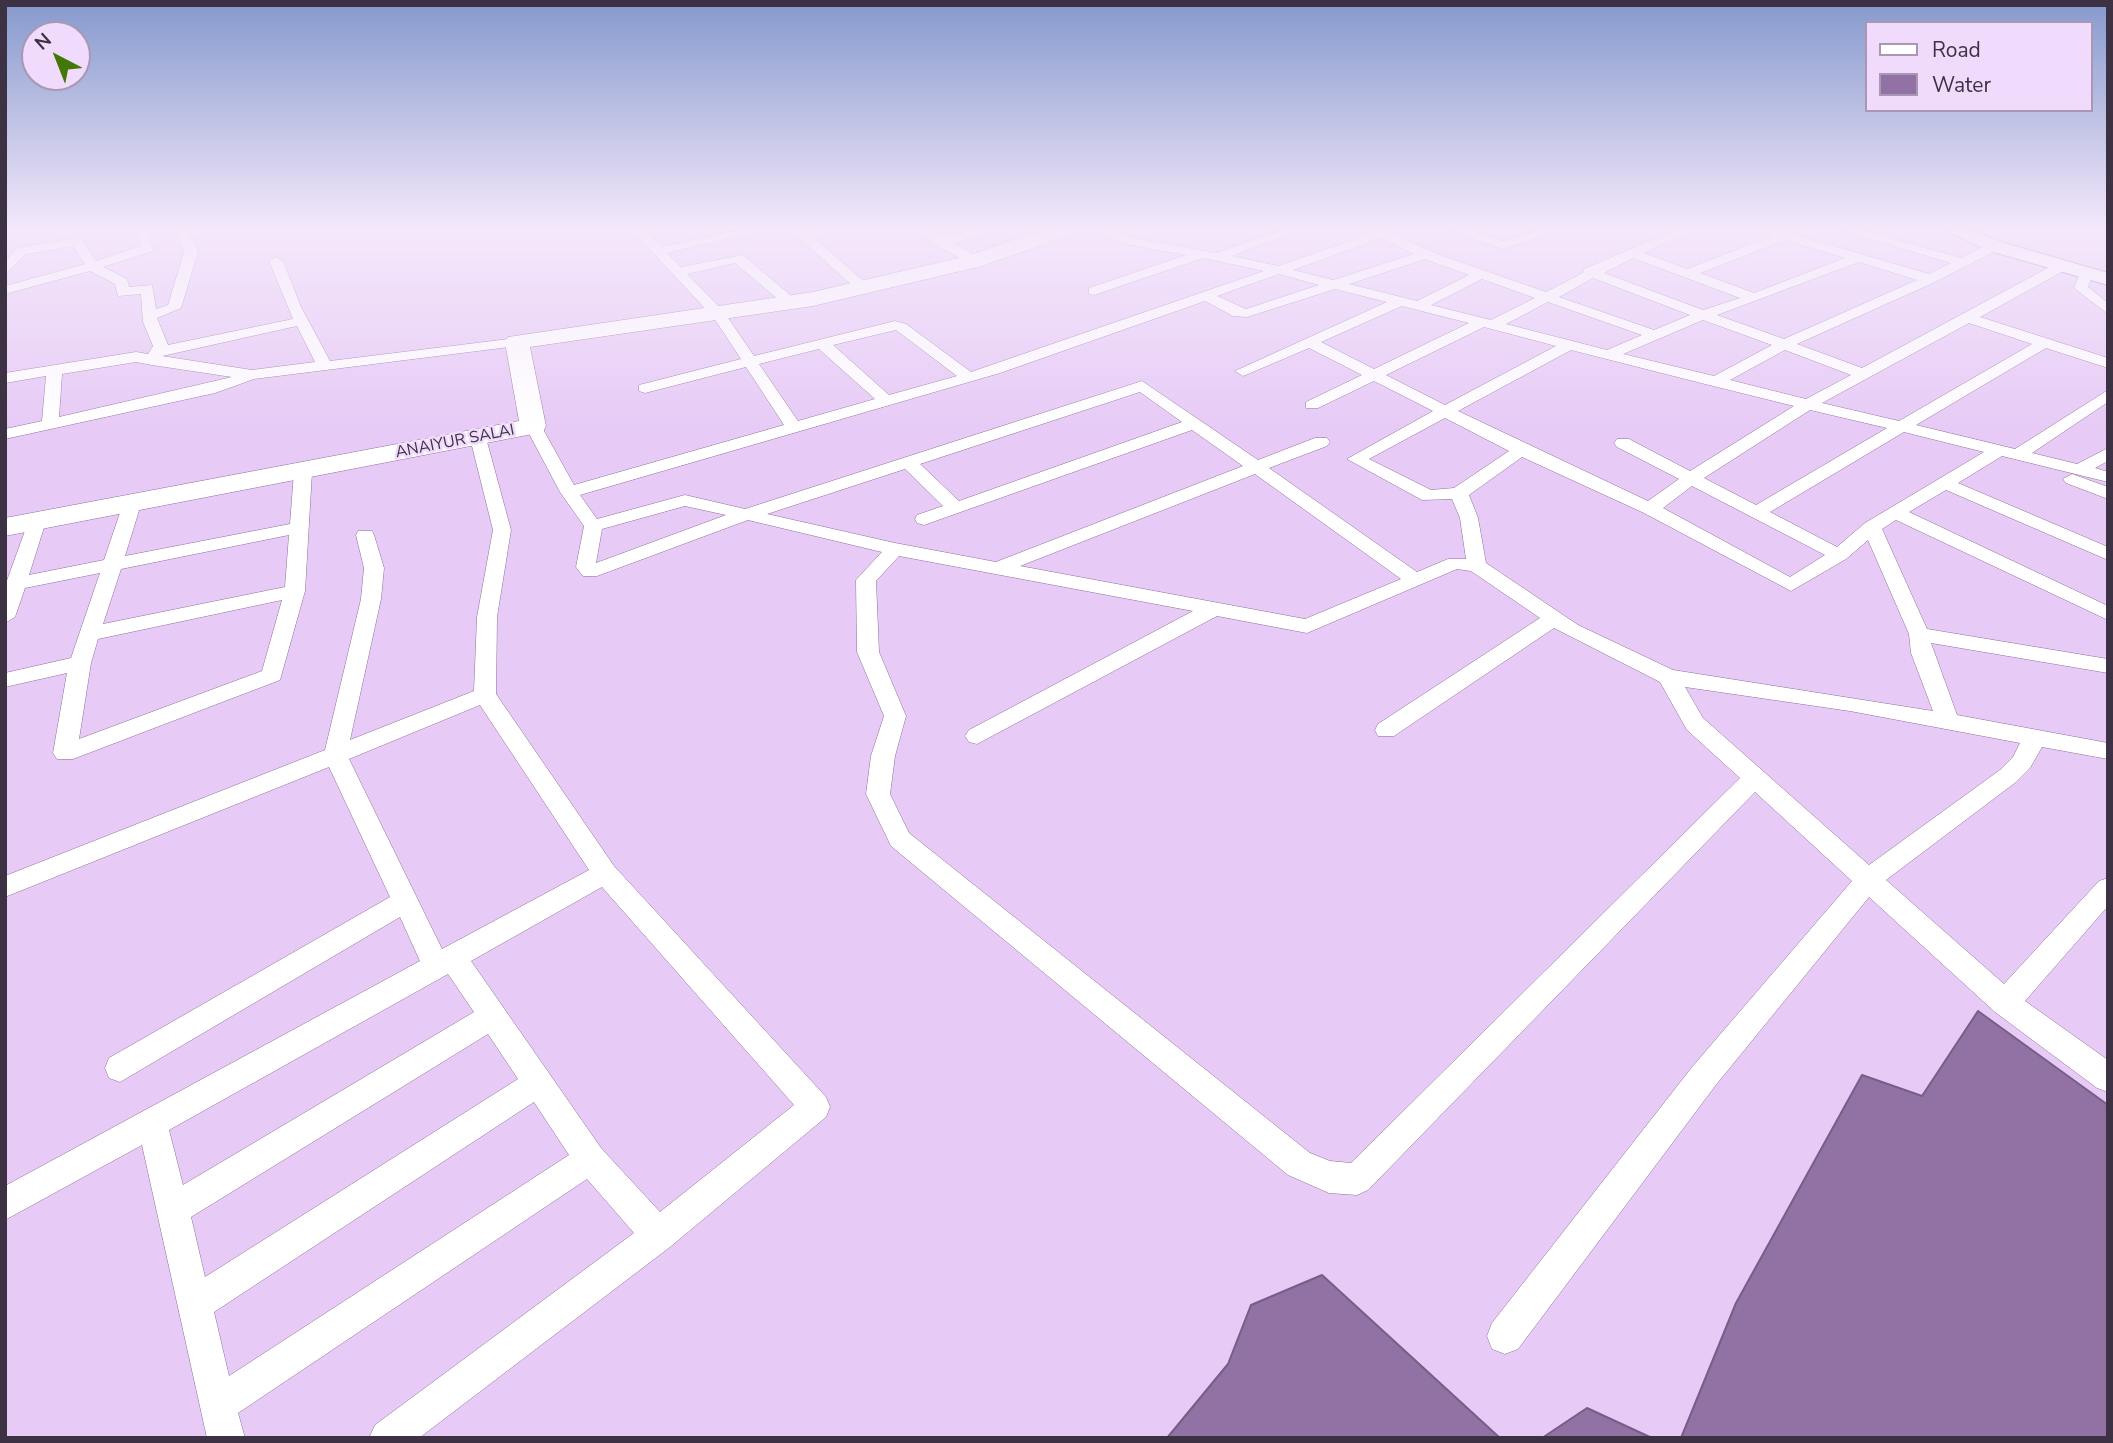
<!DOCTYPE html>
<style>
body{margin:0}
#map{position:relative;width:2113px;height:1443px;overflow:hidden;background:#e7cbf6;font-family:"Nunito Sans",sans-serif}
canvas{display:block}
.frame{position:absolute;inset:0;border:7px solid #3d3243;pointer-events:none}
.legend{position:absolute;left:1865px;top:21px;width:228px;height:91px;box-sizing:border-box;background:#f1dbfd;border:2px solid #a997b3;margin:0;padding:9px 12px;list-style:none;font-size:21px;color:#3d3243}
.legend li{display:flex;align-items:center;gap:14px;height:35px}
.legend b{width:35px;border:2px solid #a997b3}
.north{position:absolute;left:21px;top:21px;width:70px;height:70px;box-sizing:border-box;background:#f1dbfd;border:2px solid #a997b3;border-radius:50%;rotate:318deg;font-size:19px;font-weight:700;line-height:28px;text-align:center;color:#3d3243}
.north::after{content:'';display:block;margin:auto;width:24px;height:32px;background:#437808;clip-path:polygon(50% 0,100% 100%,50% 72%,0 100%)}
</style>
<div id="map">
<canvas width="2113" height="1443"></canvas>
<div class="frame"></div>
<ul class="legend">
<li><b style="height:9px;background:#fff"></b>Road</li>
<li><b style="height:19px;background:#9271a4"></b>Water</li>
</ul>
<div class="north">N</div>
</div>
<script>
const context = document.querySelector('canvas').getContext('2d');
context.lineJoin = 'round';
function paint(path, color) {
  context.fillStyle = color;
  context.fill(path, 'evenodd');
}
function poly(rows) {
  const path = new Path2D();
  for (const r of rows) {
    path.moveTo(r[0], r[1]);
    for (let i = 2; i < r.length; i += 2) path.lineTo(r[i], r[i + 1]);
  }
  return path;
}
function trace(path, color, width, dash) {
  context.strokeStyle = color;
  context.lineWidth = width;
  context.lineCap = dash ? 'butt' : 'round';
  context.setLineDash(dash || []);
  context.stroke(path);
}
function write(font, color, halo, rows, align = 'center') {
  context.font = font + ' "Nunito Sans",sans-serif';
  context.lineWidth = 5;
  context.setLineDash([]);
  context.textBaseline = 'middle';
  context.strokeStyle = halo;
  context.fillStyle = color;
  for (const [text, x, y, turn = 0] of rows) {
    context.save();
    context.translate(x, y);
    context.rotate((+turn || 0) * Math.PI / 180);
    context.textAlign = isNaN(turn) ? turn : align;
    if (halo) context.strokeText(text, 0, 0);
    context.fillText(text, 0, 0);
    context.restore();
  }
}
const water = poly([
 [1978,1011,2108,1105,2108,1438,1681,1438,1736,1303,1862,1075,1922,1096,1978,1011],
 [1322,1275,1500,1438,1167,1438,1228,1364,1251,1305,1322,1275],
 [1587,1408,1652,1438,1542,1438,1587,1408]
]);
paint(water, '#9271a4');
trace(water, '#785e87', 2);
const street = poly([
 [136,228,148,228,153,251,103,267,127,279,129,287,152,285,156,309,168,305,184,252,175,228,187,228,198,252,181,308,157,318,168,345,293,319,269,261,276,257,283,261,301,307,330,361,517,338,524,342,517,346,254,379,215,393,5,439,5,429,42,421,46,376,5,383,5,373,136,352,148,354,153,346,143,322,141,294,118,296,115,284,90,271,5,294,5,286,85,264,73,246,26,254,5,274,5,262,17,248,77,238,82,239,96,261,141,246,136,228],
 [297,326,315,362,252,370,162,356,297,326],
 [136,362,152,365,232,377,59,417,62,374,136,362],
 [630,228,643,228,661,247,749,228,773,228,667,253,681,267,743,255,796,300,796,306,786,306,735,263,687,274,724,312,754,356,895,321,906,324,971,372,1264,271,1203,258,1094,295,1089,294,1089,288,1186,255,1125,244,1093,228,1110,228,1133,238,1216,253,1287,228,1305,228,1232,256,1278,266,1370,234,1362,228,1378,228,1440,255,1546,292,1583,273,1584,269,1680,228,1697,228,1644,253,1687,269,1772,236,1753,228,1772,228,1929,274,1951,263,1833,228,1853,228,1961,258,1989,243,1999,243,1999,249,1935,282,1797,344,1862,368,2057,263,2067,263,2067,269,1980,317,2108,358,2108,368,2046,348,1916,425,2015,449,2108,390,2108,402,2032,453,2077,464,2108,448,2108,461,2095,468,2108,472,2108,482,2002,456,1958,483,2108,547,2108,560,1946,490,1909,512,2108,606,2108,620,1896,520,1882,529,1927,629,2108,659,2108,673,1931,643,1957,715,2108,743,2108,759,2042,747,2030,768,2016,782,1886,880,2004,984,2099,881,2108,878,2108,906,2025,1001,2108,1060,2108,1092,2097,1088,1995,1012,1869,897,1715,1086,1518,1349,1505,1354,1492,1349,1487,1336,1492,1323,1693,1066,1852,881,1755,792,1368,1190,1357,1195,1329,1193,1288,1175,891,846,866,794,871,756,884,716,857,652,856,580,882,552,748,520,597,576,583,576,579,571,576,567,584,526,560,492,525,426,527,422,539,422,574,485,784,425,746,367,645,393,639,391,639,385,741,359,714,318,630,228],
 [1381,238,1414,254,1333,280,1293,270,1381,238],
 [1785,240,1845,258,1754,293,1700,273,1785,240],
 [1633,258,1740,298,1703,310,1604,273,1633,258],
 [1425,259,1469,275,1417,301,1349,284,1425,259],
 [1859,262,1917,280,1784,339,1717,315,1859,262],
 [1279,274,1319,285,1246,309,1217,296,1279,274],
 [1593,278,1690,315,1654,330,1559,297,1593,278],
 [1482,279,1535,298,1491,320,1431,305,1482,279],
 [1335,289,1387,302,1235,371,1243,376,1248,374,1309,348,1362,375,1306,402,1306,408,1318,408,1374,381,1433,411,1347,459,1422,500,1452,499,1460,518,1466,559,1448,559,1417,572,1269,468,1327,446,1330,442,1327,438,1315,438,1258,460,1142,381,745,509,685,495,597,519,580,495,1000,373,1205,301,1233,316,1247,317,1335,289],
 [1548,302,1642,335,1607,350,1506,324,1548,302],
 [1402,306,1469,323,1374,369,1321,342,1402,306],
 [1703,320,1772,345,1714,376,1623,354,1703,320],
 [1969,323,2032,344,1899,421,1822,403,1969,323],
 [1484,327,1556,346,1445,405,1386,375,1484,327],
 [896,330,957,376,889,395,833,345,896,330],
 [819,349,875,399,798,421,759,364,819,349],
 [1571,350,1709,385,1794,406,1690,471,1629,439,1617,439,1614,443,1617,447,1679,479,1648,501,1458,411,1571,350],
 [1785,350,1851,375,1806,399,1730,380,1785,350],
 [1140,392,1182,422,959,501,920,464,1140,392],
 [1810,410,1887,428,1756,505,1704,478,1810,410],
 [1445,418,1509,451,1454,488,1431,490,1369,459,1445,418],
 [1192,430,1243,466,996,562,895,543,767,514,905,469,943,506,917,515,915,519,917,523,924,525,1192,430],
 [1904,432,1984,452,1865,523,1837,547,1770,512,1904,432],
 [1522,457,1644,513,1791,591,1846,559,1868,540,1909,634,1911,653,1933,711,1673,670,1578,625,1486,563,1478,518,1469,495,1522,457],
 [1255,474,1401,579,1305,619,1020,566,1255,474],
 [1692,486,1825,555,1790,577,1663,508,1692,486],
 [685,506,726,515,596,563,602,529,685,506],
 [899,556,1193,611,969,730,965,736,969,742,977,744,1217,616,1307,633,1457,569,1471,571,1540,618,1378,724,1375,730,1378,736,1394,736,1554,628,1660,682,1687,730,1740,778,1351,1163,1330,1161,1310,1153,909,833,890,794,895,756,906,716,879,652,876,581,899,556],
 [1685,687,1850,711,2020,743,2013,757,2000,770,1869,865,1703,718,1685,687],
 [789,228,803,228,868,285,868,291,858,291,789,228],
 [915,228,930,228,945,237,984,228,1007,228,954,243,979,258,979,264,974,265,935,245,915,228],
 [1445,228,1464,228,1503,241,1545,228,1564,228,1503,249,1445,228],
 [2081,270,2093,273,2088,287,2108,303,2108,314,2074,288,2081,270],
 [478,433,486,438,511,530,497,617,496,694,614,866,826,1097,830,1107,826,1117,670,1247,419,1438,369,1438,375,1425,634,1233,587,1179,238,1413,245,1438,207,1438,142,1145,5,1220,5,1186,420,961,400,917,120,1082,109,1078,105,1068,109,1058,390,897,329,767,5,897,5,876,325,750,361,599,364,568,356,535,358,531,372,531,374,535,384,568,381,599,350,740,474,691,477,617,493,530,470,438,478,433],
 [480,705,589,870,442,949,349,759,480,705],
 [602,887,794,1105,660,1212,601,1148,471,961,602,887],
 [448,974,474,1012,183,1185,169,1130,448,974],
 [488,1034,518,1079,205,1277,191,1217,488,1034],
 [534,1102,569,1155,229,1376,214,1312,534,1102],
 [303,467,312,472,305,591,280,680,73,759,57,759,53,753,67,673,5,687,5,673,71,658,100,573,25,588,15,617,5,623,5,586,30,517,44,517,46,521,29,575,104,560,123,504,132,499,141,504,125,556,290,524,294,472,303,467],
 [289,535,285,587,103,624,121,569,289,535],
 [282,600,262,671,79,739,91,663,98,639,282,600],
 [2072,474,2108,487,2108,499,2066,483,2063,479,2072,474]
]);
const secondary = poly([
 [1941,228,1966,228,2001,242,2108,273,2108,285,1987,250,1941,228]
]);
const primary = poly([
 [1050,228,1080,228,1077,232,982,266,813,306,530,347,546,426,543,432,5,536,5,518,519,421,505,342,508,337,813,292,967,256,1050,228]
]);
trace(street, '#8b7198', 1);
trace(secondary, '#8b7198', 2);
trace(primary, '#8b7198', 1);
paint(street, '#fff');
paint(secondary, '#fff');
paint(primary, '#fff');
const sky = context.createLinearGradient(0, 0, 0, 430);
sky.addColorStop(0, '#8599cd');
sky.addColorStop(0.53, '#f4e8fb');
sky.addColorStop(1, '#f4e8fb00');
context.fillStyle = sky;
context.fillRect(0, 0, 2113, 430);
write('16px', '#3d3243', '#f1dbfd', [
 ["ANAIYUR SALAI",455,442,-11]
]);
</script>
